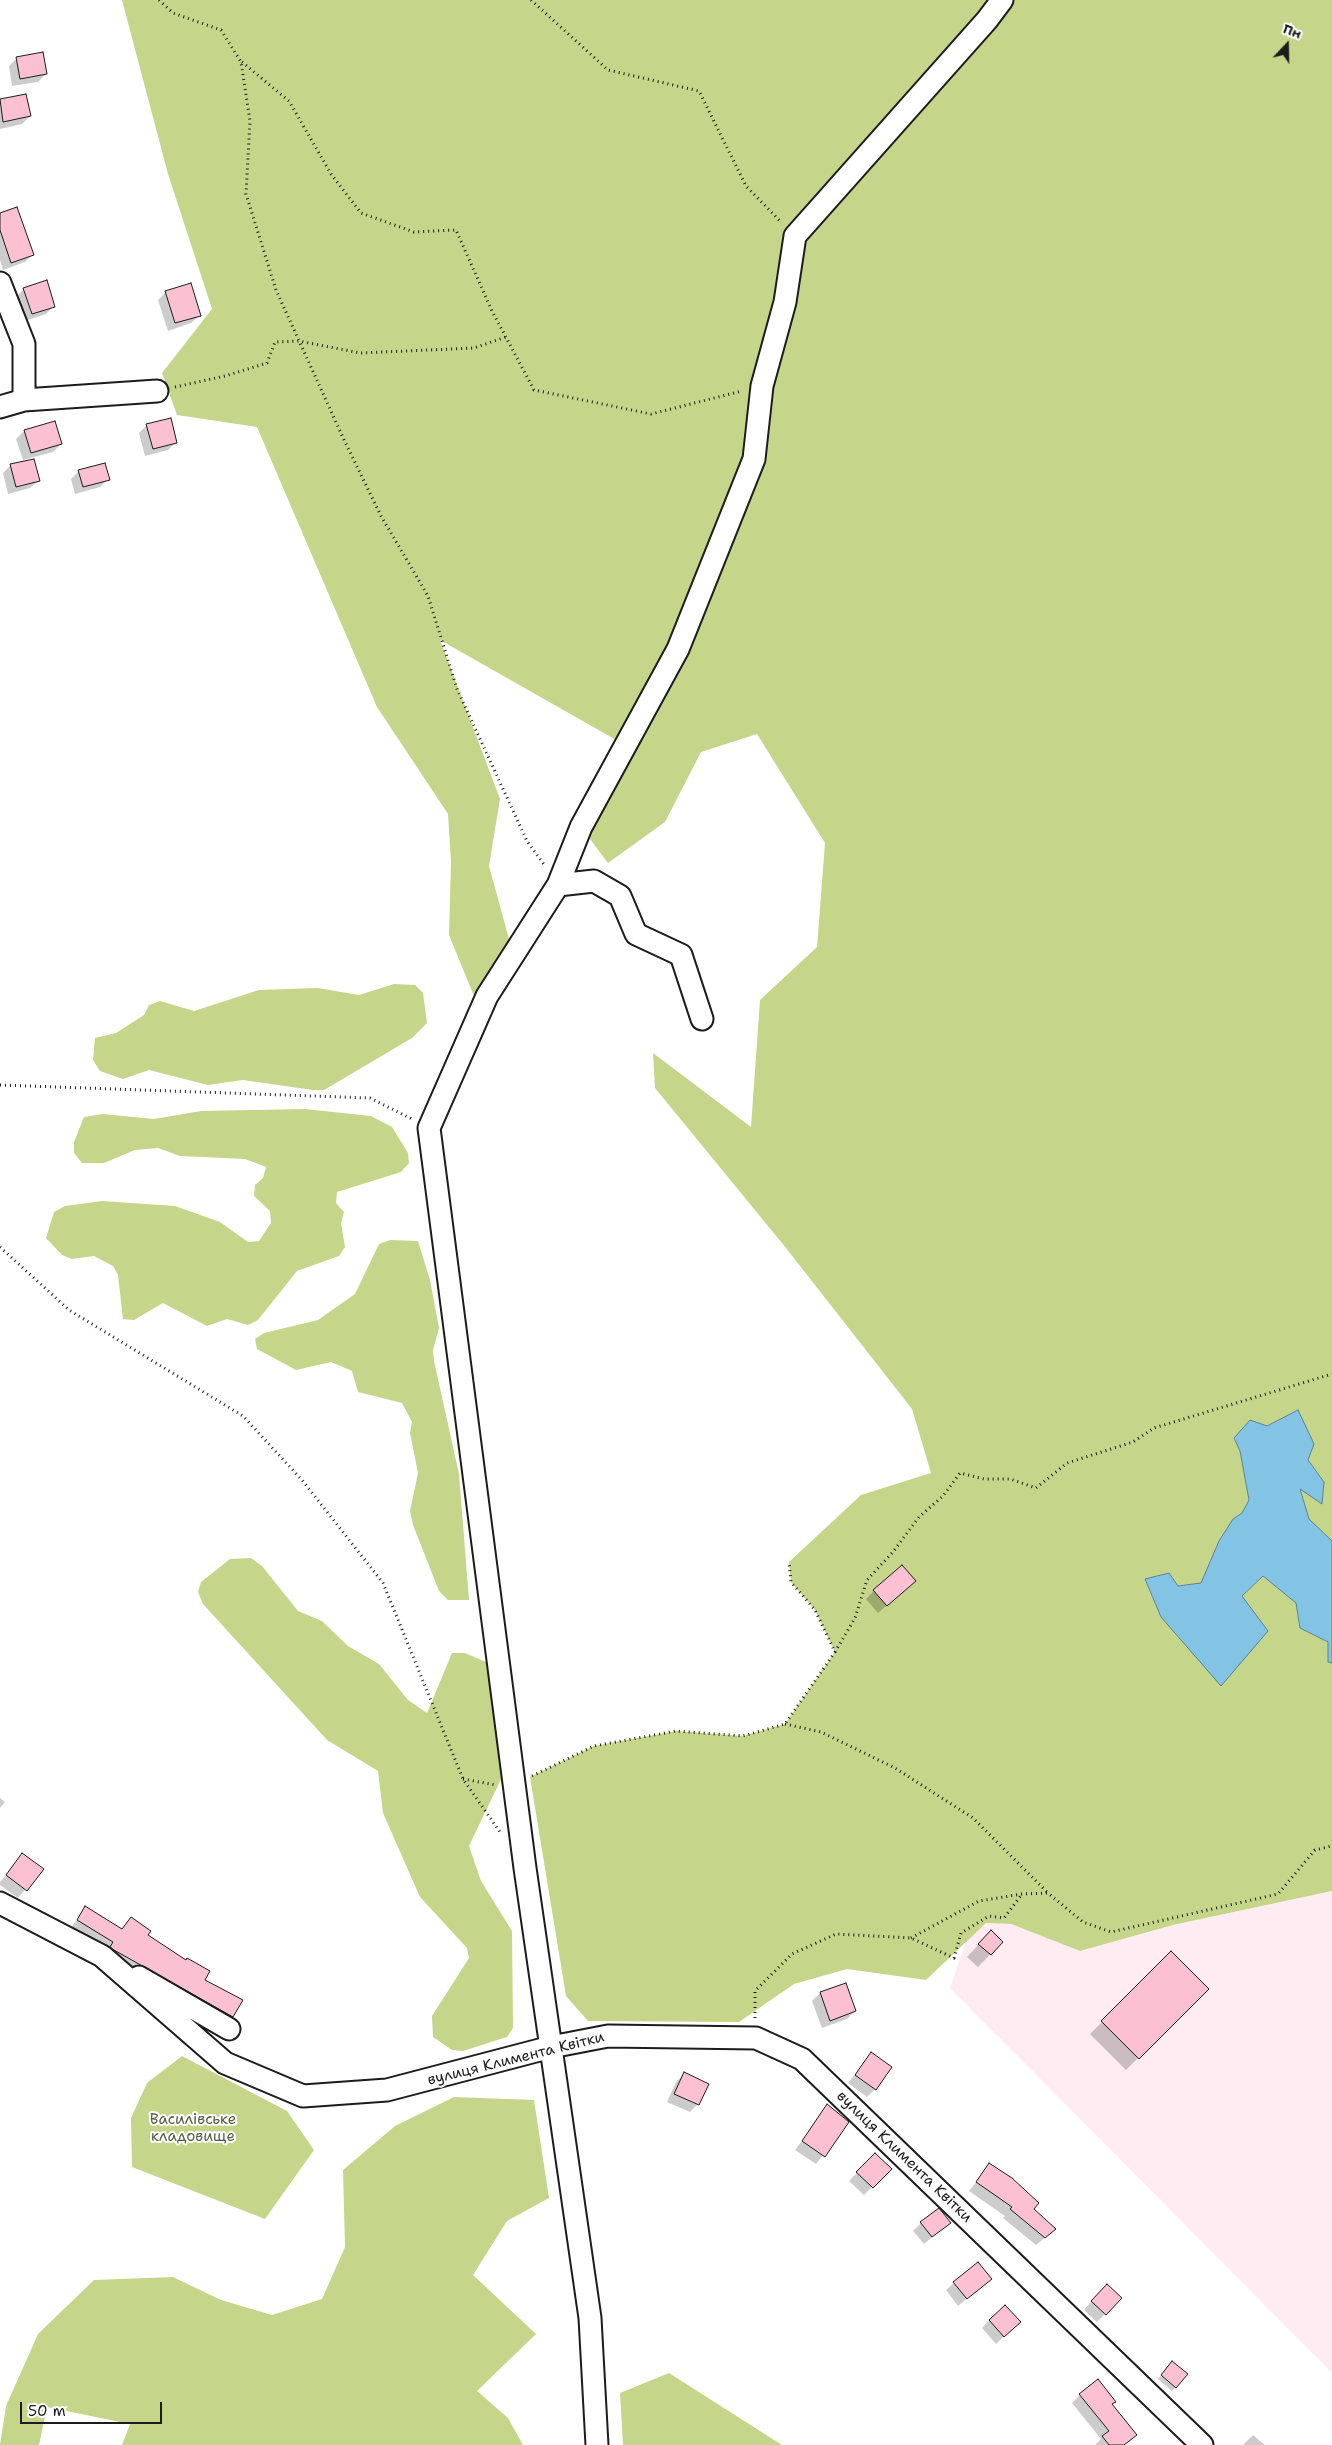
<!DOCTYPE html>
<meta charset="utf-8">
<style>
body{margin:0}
#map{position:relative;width:1332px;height:2445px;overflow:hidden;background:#fff;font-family:"Shantell Sans",sans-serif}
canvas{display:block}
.north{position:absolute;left:1262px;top:20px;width:50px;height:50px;-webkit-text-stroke:4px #fff;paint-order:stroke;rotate:21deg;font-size:14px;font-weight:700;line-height:20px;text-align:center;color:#1c1c1c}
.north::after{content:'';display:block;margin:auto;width:18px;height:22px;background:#1c1c1c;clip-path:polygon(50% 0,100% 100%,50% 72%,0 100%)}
.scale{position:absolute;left:20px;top:2402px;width:142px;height:22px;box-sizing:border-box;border:2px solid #1c1c1c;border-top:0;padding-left:6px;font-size:15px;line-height:18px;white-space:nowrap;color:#1c1c1c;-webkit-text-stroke:4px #fff;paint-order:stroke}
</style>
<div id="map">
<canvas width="1332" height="2445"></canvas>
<div class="north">Пн</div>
<div class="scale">50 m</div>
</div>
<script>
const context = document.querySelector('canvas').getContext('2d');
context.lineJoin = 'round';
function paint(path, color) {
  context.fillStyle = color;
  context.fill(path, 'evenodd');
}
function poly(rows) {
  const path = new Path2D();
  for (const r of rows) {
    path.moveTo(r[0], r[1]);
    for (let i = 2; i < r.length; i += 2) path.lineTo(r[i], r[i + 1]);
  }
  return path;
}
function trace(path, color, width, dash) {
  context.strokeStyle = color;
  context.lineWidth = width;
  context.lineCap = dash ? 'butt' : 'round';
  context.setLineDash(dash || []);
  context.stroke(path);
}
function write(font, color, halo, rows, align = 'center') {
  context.font = font + ' "Shantell Sans",sans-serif';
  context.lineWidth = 4;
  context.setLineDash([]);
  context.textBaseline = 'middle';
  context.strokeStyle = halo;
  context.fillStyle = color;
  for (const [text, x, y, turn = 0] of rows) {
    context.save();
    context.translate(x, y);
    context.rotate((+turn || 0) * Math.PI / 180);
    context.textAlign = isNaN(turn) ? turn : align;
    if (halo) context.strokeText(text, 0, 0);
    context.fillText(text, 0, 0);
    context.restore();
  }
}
paint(poly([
 [1332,1891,1332,2373,950,1988,966,1941,986,1923,1011,1924,1080,1951,1173,1925]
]), '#feecf2');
paint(poly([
 [122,0,1332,0,1332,1541,1309,1520,1300,1488,1322,1503,1324,1482,1308,1460,1298,1410,1267,1426,1234,1438,1240,1451,1249,1500,1242,1513,1233,1519,1219,1541,1201,1583,1178,1586,1169,1573,1145,1580,1161,1617,1242,1596,1263,1576,1296,1603,1300,1628,1328,1642,1328,1662,1332,1663,1332,1891,1173,1925,1080,1951,1011,1924,986,1923,926,1980,847,1969,794,1984,739,2022,588,2021,566,1996,530,1777,594,1746,676,1731,743,1736,785,1724,835,1652,815,1610,791,1582,789,1562,861,1495,931,1473,912,1409,786,1248,655,1088,653,1053,751,1127,760,1000,817,947,825,843,757,734,701,752,665,822,608,863,581,827,625,745,440,640,500,799,489,866,509,939,474,996,449,935,451,861,448,814,377,707,257,427,177,415,162,373,212,309,168,174],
 [394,984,415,985,423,993,427,1023,412,1038,324,1090,313,1090,243,1080,208,1085,149,1070,123,1079,100,1071,93,1060,95,1038,116,1033,144,1015,149,1005,160,1001,194,1011,259,990,318,988,359,995],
 [305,1109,371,1116,392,1127,408,1153,409,1163,401,1172,337,1192,336,1203,344,1212,341,1223,345,1247,339,1256,297,1271,258,1320,248,1325,227,1319,207,1326,163,1303,134,1320,123,1319,118,1275,113,1266,94,1256,72,1259,62,1255,46,1238,54,1212,65,1206,102,1201,175,1206,220,1222,248,1242,259,1241,271,1223,270,1211,254,1196,255,1185,263,1178,266,1167,245,1159,180,1156,158,1148,135,1150,104,1163,82,1163,74,1153,74,1142,84,1117,103,1114,154,1119,201,1111],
 [390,1240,418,1241,430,1280,439,1328,433,1350,434,1361,459,1474,469,1600,448,1600,439,1591,413,1525,410,1511,418,1473,410,1433,412,1422,402,1403,358,1392,352,1371,331,1362,296,1370,257,1349,255,1339,264,1333,318,1320,355,1294,379,1244],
 [251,1558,262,1566,298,1611,322,1621,348,1646,379,1664,408,1700,427,1713,452,1653,465,1653,486,1662,505,1771,469,1846,481,1881,512,1931,513,2028,507,2037,463,2051,452,2050,433,2037,432,2016,469,1958,467,1948,420,1897,383,1813,378,1771,327,1740,203,1604,198,1592,201,1582,230,1559],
 [182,2056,287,2111,314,2150,265,2219,132,2167,131,2118,147,2083],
 [454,2097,534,2100,549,2198,507,2221,473,2275,536,2334,477,2391,508,2418,523,2445,122,2445,130,2424,47,2407,39,2445,0,2445,6,2406,38,2334,94,2280,173,2277,221,2300,272,2315,322,2299,345,2247,343,2170,395,2126],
 [669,2373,782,2445,623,2445,620,2393]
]), '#c5d589');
const water = poly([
 [1298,1410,1314,1444,1308,1460,1324,1482,1322,1504,1300,1489,1309,1519,1332,1541,1332,1663,1328,1662,1328,1642,1300,1628,1296,1603,1263,1576,1242,1596,1268,1631,1221,1686,1161,1617,1145,1579,1169,1573,1178,1586,1201,1583,1219,1541,1233,1519,1242,1513,1249,1500,1240,1451,1234,1438,1250,1420,1267,1426,1298,1410]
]);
paint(water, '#83c4e4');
trace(water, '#5a8194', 1);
paint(poly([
 [17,58,46,74,38,82,12,86,9,66],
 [25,95,30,116,22,124,0,129,0,101],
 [0,215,33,254,25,262,3,270,0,260],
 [24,289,54,306,46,314,25,321,16,297],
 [166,292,199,316,191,323,168,331,158,300],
 [147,425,176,442,168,450,145,456,139,433],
 [24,431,61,444,53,452,23,460,16,439],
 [11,465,38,481,30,488,8,494,3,473],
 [79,471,108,479,100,487,75,494,71,479],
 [906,1589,878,1613,866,1599,874,1591],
 [0,1798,5,1802,0,1808],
 [23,1855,42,1869,18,1898,0,1885,0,1882],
 [86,1908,121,1929,131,1919,146,1935,186,1961,232,2016,225,2024,137,1974,70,1929],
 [1002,1942,978,1967,967,1957,979,1944],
 [1171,1953,1207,1989,1126,2070,1090,2034],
 [845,1984,855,2011,847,2019,822,2028,812,2001,820,1993],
 [871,2054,875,2089,867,2097,848,2083],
 [684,2074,698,2104,690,2112,667,2102,676,2082],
 [828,2106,848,2122,816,2164,795,2150],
 [875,2154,890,2169,864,2195,849,2181],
 [990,2164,1032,2209,1046,2237,1036,2245,1003,2218,1005,2216,969,2191],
 [921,2223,949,2223,924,2244,913,2231],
 [990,2279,958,2306,946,2290,954,2283],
 [1099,2293,1120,2298,1097,2322,1084,2310],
 [989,2320,1011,2330,996,2344,982,2328],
 [1169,2366,1175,2387,1172,2391,1158,2379],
 [1080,2395,1111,2405,1135,2435,1124,2445,1095,2445,1101,2439,1072,2403],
 [1253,2435,1265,2445,1243,2445]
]), '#0003');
const building = poly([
 [43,52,47,74,20,79,16,57,43,52],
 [26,94,31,116,3,122,0,99,26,94],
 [17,207,34,255,11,263,0,230,0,213,17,207],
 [47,280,55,307,32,314,23,288,47,280],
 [191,283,201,316,175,323,165,291,191,283],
 [171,418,177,443,153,449,146,424,171,418],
 [55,421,62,444,31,453,24,430,55,421],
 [34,459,40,481,16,487,10,464,34,459],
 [105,463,110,480,83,487,78,470,105,463],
 [902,1565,916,1581,887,1606,873,1590,902,1565],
 [22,1853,44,1869,27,1891,6,1875,22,1853],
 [85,1906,122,1929,131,1917,151,1931,148,1935,186,1960,187,1958,210,1971,205,1980,243,2000,233,2017,114,1950,110,1947,113,1942,77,1920,85,1906],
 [991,1930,1003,1942,991,1955,978,1944,991,1930],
 [1171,1951,1209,1989,1139,2059,1101,2021,1171,1951],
 [846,1983,856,2011,830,2021,820,1992,846,1983],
 [871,2052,892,2067,876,2090,855,2075,871,2052],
 [684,2072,709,2084,699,2105,674,2094,684,2072],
 [827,2104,849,2122,825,2157,802,2141,827,2104],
 [875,2153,892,2169,873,2188,856,2172,875,2153],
 [989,2163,1012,2178,1039,2203,1034,2209,1056,2229,1045,2238,1010,2209,1012,2207,976,2182,989,2163],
 [939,2208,951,2223,932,2237,920,2222,939,2208],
 [978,2262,992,2279,967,2299,953,2282,978,2262],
 [1107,2284,1122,2298,1106,2315,1091,2301,1107,2284],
 [1005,2305,1021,2322,1004,2337,989,2320,1005,2305],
 [1172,2361,1188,2374,1176,2388,1161,2375,1172,2361],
 [1098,2379,1116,2402,1112,2404,1137,2435,1124,2445,1109,2445,1102,2436,1109,2431,1079,2394,1098,2379]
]);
paint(building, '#fbc1d3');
trace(building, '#1c1c1c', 1);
const minor = poly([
 [0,283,24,344,24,400],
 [0,407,24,400,157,391],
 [558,885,594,881,620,896,636,934,681,955,702,1019],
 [0,1903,102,1956,225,2063,303,2096,387,2090,551,2047,608,2036,756,2038,802,2059,1202,2445],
 [139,1977,229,2029],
 [597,2445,590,2318,525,1868,429,1128,487,996,558,885,581,827,678,649,754,459,762,386,785,302,795,236,987,20,1002,0]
]);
trace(minor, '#1c1c1c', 25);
trace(poly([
 [159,0,173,13,221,30,241,62,250,121,246,194,276,290,345,442,381,516,428,596,457,689,527,841,545,866],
 [531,0,608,70,699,91,746,186,782,223],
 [242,62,289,101,331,174,361,213,414,232,456,230,492,311,534,390,651,414,742,391],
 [175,387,225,376,267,363,275,342,299,341,360,353,474,348,506,337],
 [0,1085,370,1098,412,1119],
 [0,1247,69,1310,243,1416,302,1480,383,1583,463,1779,500,1832],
 [835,1652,855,1618,867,1580,893,1552,919,1517,943,1496,960,1473,984,1479,1010,1479,1036,1488,1067,1463,1133,1442,1154,1428,1332,1374],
 [785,1724,821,1732,895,1768,973,1818,1048,1893],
 [532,1776,594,1746,676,1731,743,1736,785,1724,835,1652,815,1610,791,1582,789,1562],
 [463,1779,496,1785],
 [911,1938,979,1901,1022,1894,1048,1893,1083,1922,1111,1932,1278,1894,1315,1850,1332,1846],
 [755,2018,755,1991,792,1954,836,1934,911,1938,954,1958,961,1933,989,1916,1004,1918,1022,1894]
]), '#1c1c1c', 3, [1, 4]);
trace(minor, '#fff', 21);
write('15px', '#1c1c1c', '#fff', [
 ["вулиця Климента Квітки",516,2059,-14],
 ["вулиця Климента Квітки",904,2157,44]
]);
write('15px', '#575d42', '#fff', [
 ["Василівське",193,2120],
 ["кладовище",193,2137]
]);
</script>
